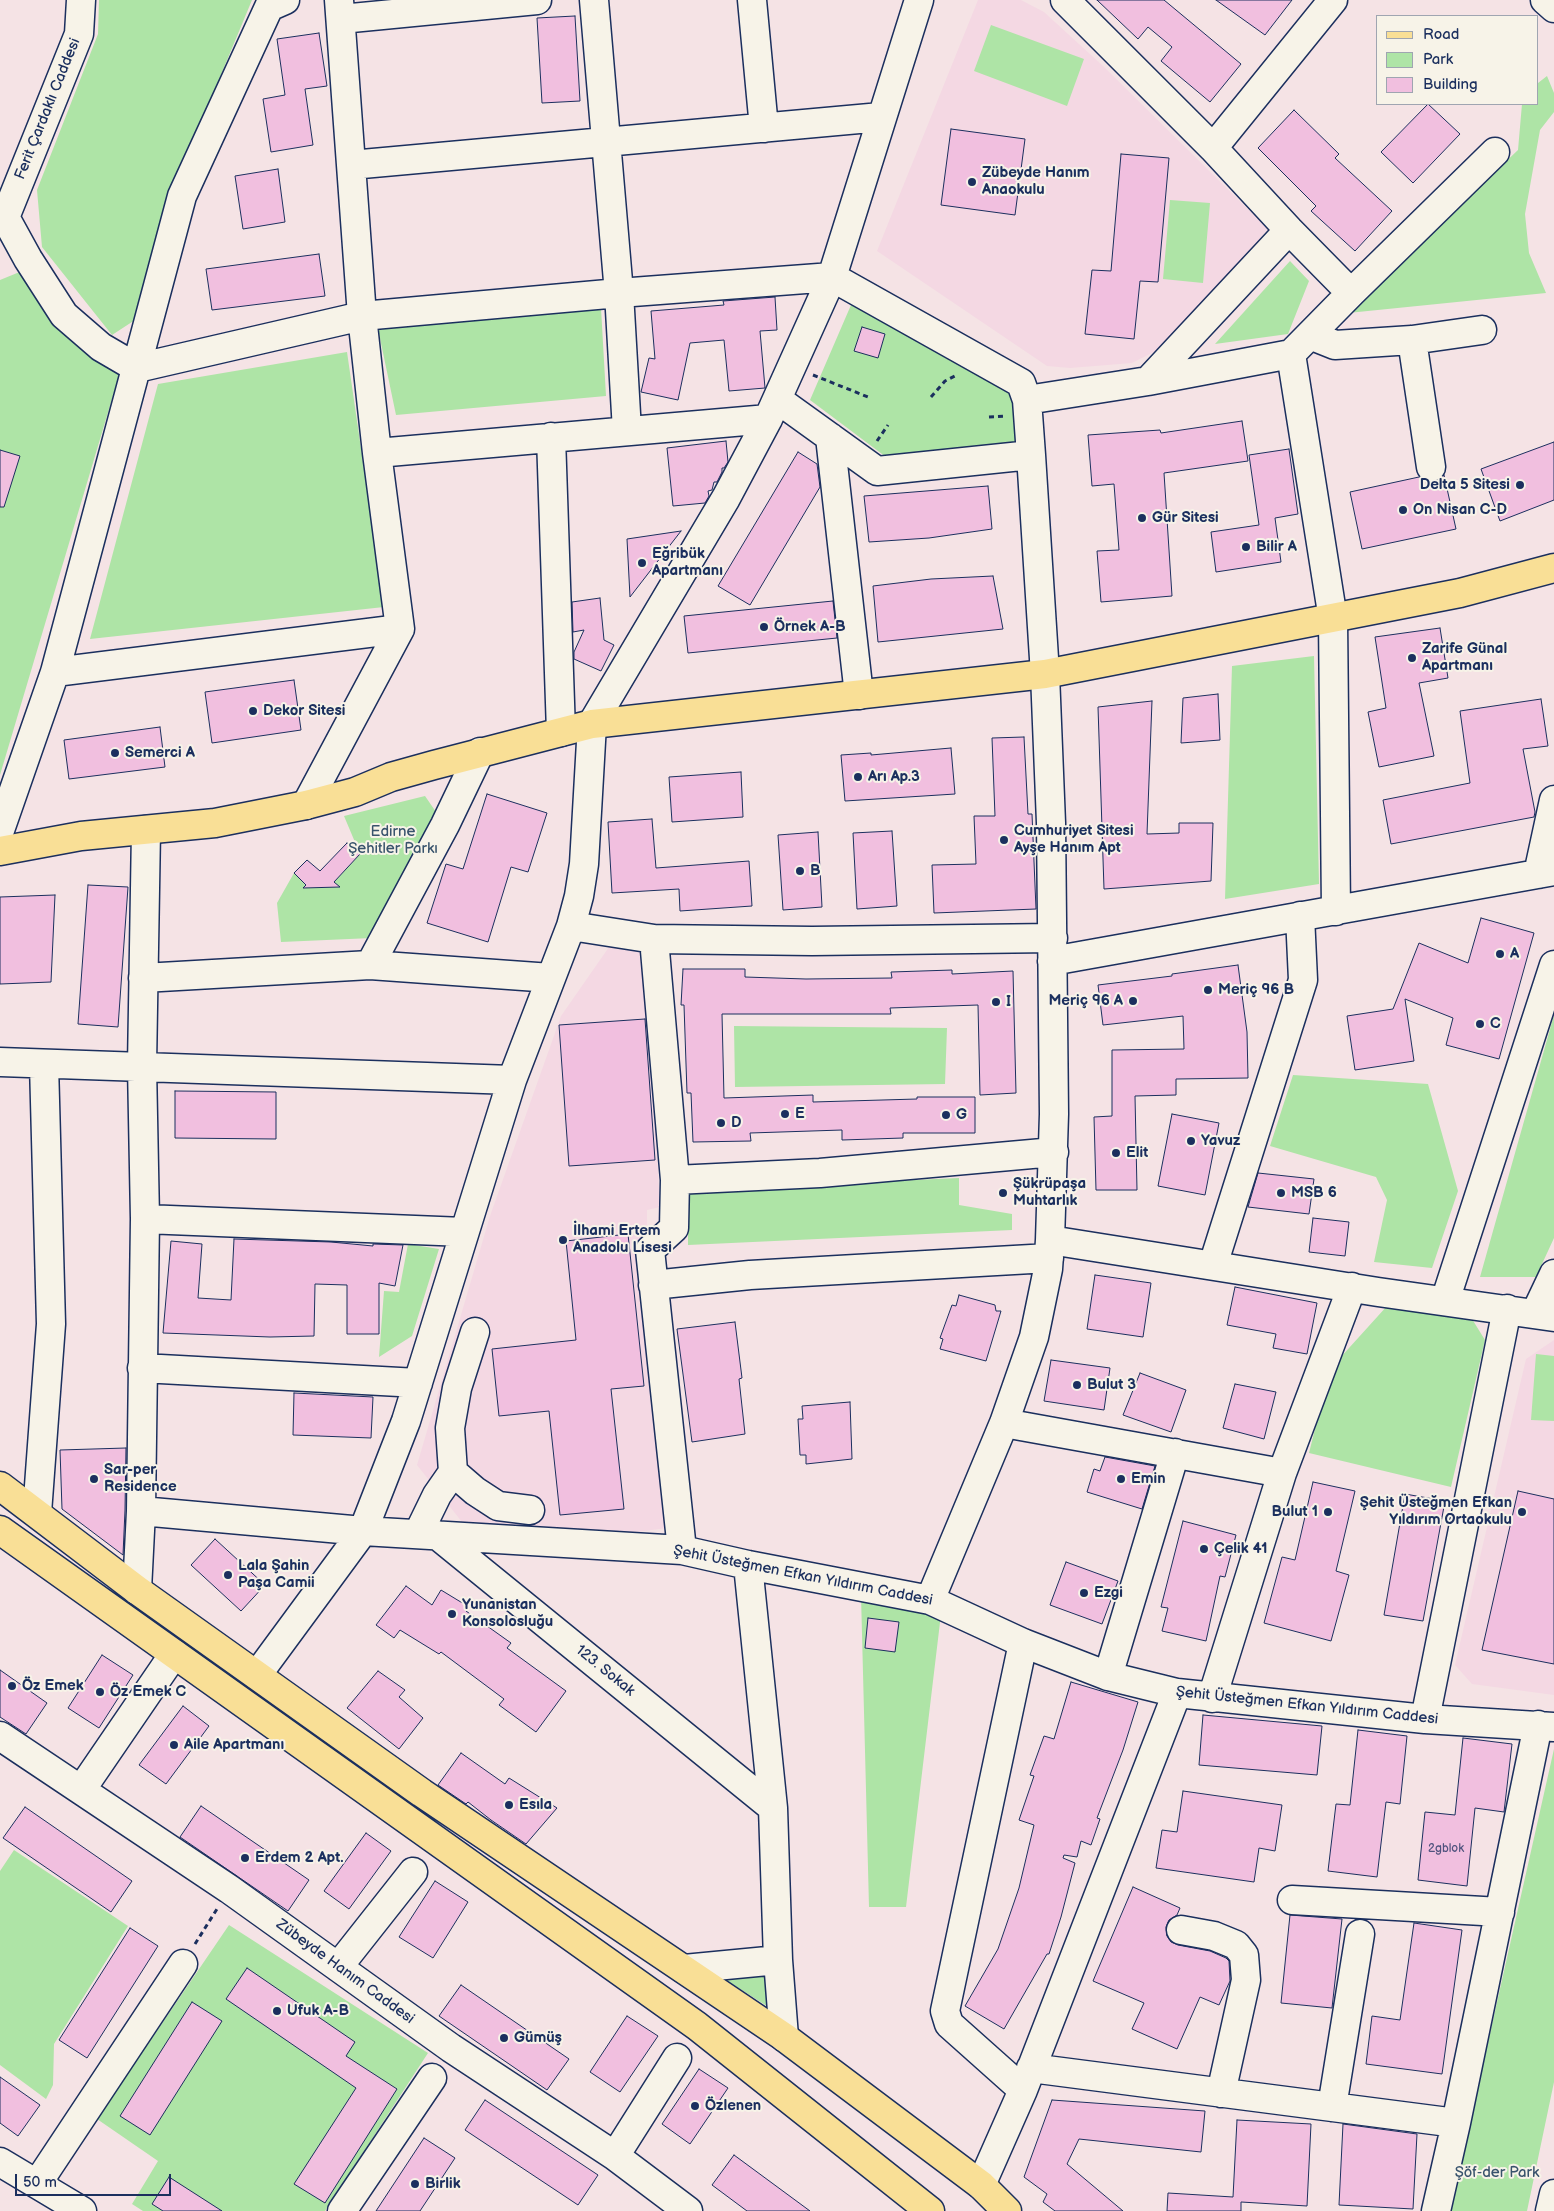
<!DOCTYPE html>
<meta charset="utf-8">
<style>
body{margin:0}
#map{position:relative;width:1554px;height:2211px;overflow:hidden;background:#f5e3e5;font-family:"Balsamiq Sans",sans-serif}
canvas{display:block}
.legend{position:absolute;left:1376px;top:15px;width:162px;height:90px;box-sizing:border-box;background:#f7f3e8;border:1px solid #9fa5b1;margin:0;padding:6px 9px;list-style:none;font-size:15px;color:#1b2f5e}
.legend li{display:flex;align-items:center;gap:10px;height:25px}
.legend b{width:25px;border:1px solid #9fa5b1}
.scale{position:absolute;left:15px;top:2174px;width:156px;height:22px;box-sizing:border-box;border:2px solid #1b2f5e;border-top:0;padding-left:6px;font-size:15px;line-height:18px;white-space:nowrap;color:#1b2f5e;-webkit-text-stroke:4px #f7f3e8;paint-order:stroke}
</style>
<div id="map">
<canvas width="1554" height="2211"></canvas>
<ul class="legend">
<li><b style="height:6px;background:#f9df96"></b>Road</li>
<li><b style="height:14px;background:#aee4a6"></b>Park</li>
<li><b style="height:14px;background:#f1bfdf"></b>Building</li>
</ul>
<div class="scale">50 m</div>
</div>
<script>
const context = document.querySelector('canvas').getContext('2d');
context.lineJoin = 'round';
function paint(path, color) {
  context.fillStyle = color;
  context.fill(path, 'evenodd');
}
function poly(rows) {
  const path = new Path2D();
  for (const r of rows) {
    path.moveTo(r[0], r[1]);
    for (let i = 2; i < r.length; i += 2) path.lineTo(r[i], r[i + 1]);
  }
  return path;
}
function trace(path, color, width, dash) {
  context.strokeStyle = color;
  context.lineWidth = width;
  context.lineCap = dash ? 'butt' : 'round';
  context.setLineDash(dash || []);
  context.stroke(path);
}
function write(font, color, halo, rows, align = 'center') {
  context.font = font + ' "Balsamiq Sans",sans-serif';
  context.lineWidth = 4;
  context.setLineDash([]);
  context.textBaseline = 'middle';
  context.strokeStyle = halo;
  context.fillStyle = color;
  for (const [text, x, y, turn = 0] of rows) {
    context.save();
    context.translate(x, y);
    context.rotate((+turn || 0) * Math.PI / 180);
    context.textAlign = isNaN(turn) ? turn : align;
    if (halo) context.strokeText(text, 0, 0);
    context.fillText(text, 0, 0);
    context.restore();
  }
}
paint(poly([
 [978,0,1021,0,1044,12,1103,66,1268,229,1166,346,1132,363,1070,368,1047,366,877,251],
 [616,937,645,945,660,1207,647,1210,647,1232,637,1248,667,1528,606,1536,462,1522,417,1465,490,1216,561,1016],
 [1554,1340,1554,1695,1472,1684,1455,1665,1526,1359]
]), '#f4d8e3');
paint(poly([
 [99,0,252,0,169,200,135,320,112,335,42,247,37,190,98,34],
 [991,25,1084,59,1067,106,974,71],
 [1547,76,1554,93,1554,112,1540,130,1525,214,1529,253,1546,293,1348,313,1518,150,1522,104,1538,104,1538,83],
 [1170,200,1210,203,1203,283,1163,279],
 [1290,261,1309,281,1288,334,1215,344],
 [22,271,120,372,0,775,0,280],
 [851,305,1013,391,1020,443,886,457,810,400],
 [601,308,606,396,396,415,377,324],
 [347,352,384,607,90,639,158,384],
 [1314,656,1319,884,1225,899,1232,666],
 [425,796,445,825,372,938,281,942,277,903,294,873,308,888,329,887,360,854,344,816],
 [1554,1015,1554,1238,1536,1277,1480,1277],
 [734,1026,947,1028,945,1084,735,1087],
 [1293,1075,1428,1084,1458,1191,1432,1268,1374,1262,1387,1200,1376,1177,1270,1146],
 [959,1178,959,1205,1012,1214,1012,1230,688,1245,688,1190],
 [408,1244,439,1249,412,1336,379,1357,384,1291,399,1292],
 [1387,1306,1472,1319,1485,1340,1451,1487,1309,1453,1330,1369],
 [1536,1354,1554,1356,1554,1421,1531,1420],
 [861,1595,941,1614,906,1907,869,1907],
 [1554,1749,1554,2082,1527,2211,1450,2211],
 [14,1850,128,1926,54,2044,53,2085,46,2099,0,2065,0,1871],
 [229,1925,428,2053,325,2211,143,2211,132,2204,158,2161,97,2119],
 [768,1974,773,2010,723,1978]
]), '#aee4a6');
const building = poly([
 [1097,0,1164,0,1241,64,1210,102,1161,61,1172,47,1148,27,1138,39,1097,0],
 [1216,0,1292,0,1265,35,1216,0],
 [575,16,580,101,542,103,537,18,575,16],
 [319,33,327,86,305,89,313,145,271,152,263,99,285,95,277,39,319,33],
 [1428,104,1460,134,1413,183,1381,152,1428,104],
 [1294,110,1339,154,1335,158,1392,211,1355,251,1311,211,1316,206,1258,148,1294,110],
 [951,129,1025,139,1015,215,941,205,951,129],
 [1121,154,1169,158,1158,282,1140,281,1134,339,1085,334,1092,270,1111,271,1121,154],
 [278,169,285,222,243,229,235,176,278,169],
 [319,254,325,296,212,310,206,269,319,254],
 [775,297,777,330,760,331,765,388,729,391,724,340,690,343,678,400,641,392,649,358,655,359,651,311,724,305,723,301,775,297],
 [862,327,885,334,878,358,854,351,862,327],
 [1242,421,1248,461,1164,473,1172,596,1101,602,1097,551,1119,550,1114,484,1092,486,1088,435,1160,430,1161,433,1242,421],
 [726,441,728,462,724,468,722,468,722,472,717,482,714,482,712,490,708,491,709,496,705,503,673,506,667,448,726,441],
 [1554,442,1554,500,1500,521,1481,469,1554,442],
 [1289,449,1298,514,1275,518,1281,562,1216,572,1211,532,1259,525,1249,455,1289,449],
 [0,450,20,456,4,507,0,507,0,450],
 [798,452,817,464,820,487,750,605,718,586,798,452],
 [1444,475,1456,529,1362,549,1350,492,1419,477,1426,482,1434,482,1444,475],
 [988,486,992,529,929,538,869,542,864,496,988,486],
 [681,531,630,597,627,539,681,531],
 [993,576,1003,629,878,642,873,586,931,579,993,576],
 [600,598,604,640,614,645,601,671,574,659,574,652,584,630,573,632,572,602,600,598],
 [833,601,837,638,688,653,684,616,833,601],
 [1440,628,1448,678,1419,683,1434,756,1379,767,1368,712,1386,708,1375,637,1440,628],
 [294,680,301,730,212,743,205,692,294,680],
 [1218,694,1220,740,1181,743,1183,698,1218,694],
 [1541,699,1548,746,1523,749,1535,812,1534,817,1391,844,1383,800,1470,783,1460,711,1541,699],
 [1152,701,1147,834,1179,833,1179,823,1213,823,1211,881,1104,889,1098,707,1152,701],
 [160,727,165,767,69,779,64,740,160,727],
 [1024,737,1028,814,1032,814,1036,909,934,913,932,865,976,864,974,816,995,816,992,738,1024,737],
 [951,748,955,794,845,801,841,755,871,753,871,755,951,748],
 [741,772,743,817,672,822,669,777,741,772],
 [487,794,547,813,528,872,511,867,488,942,427,923,446,864,463,869,487,794],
 [652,819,656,868,749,861,752,906,680,911,679,889,612,893,608,822,652,819],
 [892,831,897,906,857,909,853,833,892,831],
 [818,832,822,907,783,910,778,835,818,832],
 [347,843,360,854,334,882,340,887,303,888,306,885,294,873,307,860,320,871,347,843],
 [88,885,128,887,118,1027,78,1024,88,885],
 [55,895,51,982,0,984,0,897,55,895],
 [1481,918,1534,933,1499,1059,1446,1045,1453,1018,1405,999,1414,1061,1355,1070,1347,1016,1393,1009,1419,943,1468,963,1481,918],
 [1238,965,1247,1032,1248,1078,1176,1079,1176,1095,1135,1096,1137,1190,1096,1190,1094,1117,1112,1116,1112,1050,1184,1049,1183,1016,1103,1025,1098,985,1172,976,1172,974,1238,965],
 [683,969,745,969,745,977,806,979,892,978,891,972,952,970,952,974,1013,971,1016,1093,980,1095,978,1005,890,1008,891,1014,722,1014,724,1098,813,1095,813,1102,917,1099,917,1097,975,1097,975,1133,903,1133,903,1138,842,1140,842,1130,750,1133,751,1141,693,1142,691,1093,687,1093,684,1005,681,1005,683,969],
 [645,1019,655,1160,569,1166,559,1025,645,1019],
 [175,1091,276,1092,276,1139,175,1138,175,1091],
 [1172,1114,1219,1123,1205,1195,1158,1186,1172,1114],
 [1258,1173,1314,1179,1309,1214,1248,1207,1258,1173],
 [1313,1218,1349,1222,1345,1256,1309,1252,1313,1218],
 [628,1234,644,1386,611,1389,624,1509,560,1515,549,1411,499,1416,492,1349,576,1340,566,1241,628,1234],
 [234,1239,331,1242,373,1246,373,1244,403,1245,395,1286,379,1283,379,1334,347,1334,347,1285,315,1284,314,1336,270,1337,163,1333,171,1241,202,1244,198,1298,231,1300,234,1239],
 [1095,1275,1151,1283,1143,1337,1087,1329,1095,1275],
 [1235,1287,1317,1303,1307,1354,1273,1348,1276,1334,1227,1325,1235,1287],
 [959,1295,995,1305,996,1311,1001,1311,986,1361,940,1349,943,1339,940,1338,952,1305,956,1306,959,1295],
 [735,1322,742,1378,739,1379,745,1434,692,1442,677,1329,735,1322],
 [1051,1360,1110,1368,1104,1410,1044,1401,1051,1360],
 [1140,1373,1186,1390,1171,1432,1123,1415,1140,1373],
 [1235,1384,1276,1392,1264,1439,1223,1428,1235,1384],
 [294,1393,373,1397,371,1438,293,1435,294,1393],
 [850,1402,852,1459,806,1464,806,1455,800,1455,798,1419,803,1419,802,1406,850,1402],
 [126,1448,125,1510,123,1555,62,1509,60,1450,126,1448],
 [1105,1457,1155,1466,1142,1509,1087,1492,1094,1469,1100,1471,1105,1457],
 [1313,1482,1355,1491,1336,1571,1349,1575,1331,1641,1264,1623,1282,1557,1295,1560,1313,1482],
 [1518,1491,1554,1499,1554,1664,1482,1650,1518,1491],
 [1405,1494,1445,1501,1423,1621,1384,1615,1405,1494],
 [1183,1521,1236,1535,1225,1577,1220,1576,1206,1641,1162,1631,1168,1608,1161,1607,1183,1521],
 [215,1539,265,1585,241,1611,191,1565,215,1539],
 [1066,1562,1118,1581,1102,1624,1050,1605,1066,1562],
 [406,1586,432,1605,441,1590,469,1607,466,1611,511,1643,507,1648,566,1691,536,1732,499,1705,504,1699,441,1652,439,1654,400,1630,394,1638,376,1625,406,1586],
 [868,1618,899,1622,895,1652,865,1648,868,1618],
 [102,1655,133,1675,99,1728,68,1708,102,1655],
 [0,1670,47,1703,26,1734,0,1717,0,1670],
 [378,1671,405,1690,399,1697,423,1718,399,1749,347,1708,378,1671],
 [1071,1682,1138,1702,1123,1750,1097,1818,1100,1819,1091,1845,1081,1841,1077,1857,1064,1855,1063,1858,1075,1863,1061,1917,1049,1954,1047,1954,1004,2029,965,2006,998,1949,1019,1888,1034,1825,1019,1820,1034,1776,1030,1775,1044,1736,1054,1739,1071,1682],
 [183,1706,209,1726,166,1784,139,1765,183,1706],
 [1203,1715,1322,1726,1317,1775,1199,1765,1203,1715],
 [1358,1730,1407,1736,1400,1804,1386,1802,1377,1877,1328,1871,1336,1804,1350,1805,1358,1730],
 [1463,1738,1512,1744,1504,1812,1475,1808,1467,1886,1418,1880,1425,1812,1455,1815,1463,1738],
 [461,1753,505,1784,509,1778,557,1808,526,1844,491,1820,468,1802,466,1804,438,1785,461,1753],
 [1183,1791,1282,1805,1275,1851,1259,1848,1254,1882,1156,1868,1162,1830,1177,1832,1183,1791],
 [201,1806,309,1880,288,1911,180,1837,201,1806],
 [25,1807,132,1881,111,1912,3,1838,25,1807],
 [366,1833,391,1851,349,1909,324,1891,366,1833],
 [435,1881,468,1902,433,1958,399,1937,435,1881],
 [1133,1887,1180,1908,1177,1915,1169,1920,1166,1927,1167,1936,1171,1942,1178,1945,1210,1951,1226,1958,1229,1961,1230,1981,1219,2005,1200,1997,1177,2049,1132,2029,1144,2003,1093,1981,1133,1887],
 [1290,1915,1342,1919,1332,2008,1281,2003,1290,1915],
 [1414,1923,1462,1930,1442,2074,1366,2064,1372,2016,1400,2020,1414,1923],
 [130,1928,158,1946,87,2058,59,2040,130,1928],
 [247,1968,355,2042,346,2056,397,2089,325,2203,294,2184,356,2088,226,1999,247,1968],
 [461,1985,569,2059,547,2090,439,2016,461,1985],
 [192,2002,222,2021,150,2135,120,2116,192,2002],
 [627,2016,658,2036,620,2092,590,2072,627,2016],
 [699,2069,728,2088,690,2144,662,2124,699,2069],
 [0,2077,40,2105,18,2136,0,2123,0,2077],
 [485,2100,598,2175,578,2205,465,2130,485,2100],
 [1052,2100,1205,2111,1201,2152,1079,2139,1067,2164,1123,2211,1055,2211,1043,2202,1047,2194,1024,2177,1052,2100],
 [1237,2120,1311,2124,1307,2206,1241,2202,1241,2211,1167,2211,1168,2193,1233,2197,1237,2120],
 [1343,2124,1417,2134,1413,2209,1339,2205,1343,2124],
 [424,2138,455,2158,420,2211,376,2211,424,2138],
 [734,2155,810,2211,747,2211,712,2185,734,2155],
 [169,2177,222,2211,163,2211,152,2204,169,2177]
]);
paint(building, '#f1bfdf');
trace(building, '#1b2f5e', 1);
const minor = poly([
 [594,0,619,293,627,431],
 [752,0,764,128],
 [1065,0,1213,148,1289,230,1351,293],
 [1545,0,1554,8],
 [341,19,537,0],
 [1213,148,1333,0],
 [351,165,881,117],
 [0,208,28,259,64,315,101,347,137,368,362,316,619,293,832,277,1021,383,1027,400,1031,455,1045,674,1051,823,1054,1114,1050,1240,1048,1269,1034,1337,1004,1423,930,1600],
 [6,215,79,34,81,0],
 [1310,335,1335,345,1412,340,1482,330],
 [1412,340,1431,467],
 [1291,354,1333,619,1336,911],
 [1148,381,1289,230],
 [777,399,877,471,1031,455],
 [1027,400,1148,381,1291,354,1351,293,1495,152],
 [551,437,561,732],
 [830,437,859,695],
 [377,453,768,419],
 [55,672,400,629],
 [306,805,400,629,377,453,362,316,339,0],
 [0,830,55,672,182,196,269,7,285,0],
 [1538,874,1554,800],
 [571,926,654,939,812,941,1053,938],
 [654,939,675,1180,674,1228,650,1250,682,1550],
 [1052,961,1554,871],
 [370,965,445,825,480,752],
 [143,978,370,965,551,978],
 [0,1062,512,1080],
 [675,1180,820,1173,1054,1152],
 [145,1219,464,1232],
 [1050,1240,1378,1292,1554,1317],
 [1213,1265,1303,980,1300,916],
 [653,1285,750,1275,1049,1258],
 [1445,1301,1554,965],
 [1535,1314,1554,1274],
 [142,1368,418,1383],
 [1004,1423,1282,1473],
 [453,1472,475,1491,498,1506,530,1510],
 [141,1511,363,1531,682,1550,748,1565,930,1600,1023,1643,1108,1676,1177,1693,1425,1719,1554,1727],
 [37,1513,51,1324,44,1064],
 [418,1534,437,1495,453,1472,450,1428,457,1388,475,1332],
 [437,1535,773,1808],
 [748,1565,773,1808,778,1960,784,2037],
 [137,1590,141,1511,145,1219,142,1066,146,830],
 [257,1675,363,1531,406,1421,512,1080,571,926,579,896,584,864,592,724,726,498,768,419,832,277,919,0],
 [1108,1676,1175,1453],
 [1212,1698,1282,1473,1352,1287],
 [1425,1719,1507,1309],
 [0,1736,229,1889,451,2048,615,2156,688,2211],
 [81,1790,174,1654],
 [1292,1900,1500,1912],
 [1181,1930,1214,1936,1236,1945,1244,1955,1246,1980,1221,2093],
 [338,1967,413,1872],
 [684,1969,778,1960],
 [1031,2068,1456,2123],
 [1023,2090,949,2024,945,2011,1023,1643],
 [1332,2107,1360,1934],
 [615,2156,677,2058],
 [0,2162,82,2211],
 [37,2184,183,1964],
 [981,2185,1023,2090,1177,1693],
 [342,2211,432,2078],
 [1436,2211,1456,2123,1538,1725],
 [1550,2211,1554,2194]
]);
const major = poly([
 [0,851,81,836,215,823,306,805,355,792,391,777,434,765,592,724,1045,674,1460,593,1554,568],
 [0,1486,137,1590,422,1793,784,2037,981,2185,1007,2211],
 [0,1530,697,2026,930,2211]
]);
trace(minor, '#1b2f5e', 31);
trace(major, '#1b2f5e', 31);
trace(poly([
 [813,375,868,397],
 [931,397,945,381,957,375],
 [989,417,1006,416],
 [877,441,888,425],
 [195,1944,217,1909]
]), '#1b2f5e', 3, [5, 4]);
trace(minor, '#f7f3e8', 28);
trace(major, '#f9df96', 28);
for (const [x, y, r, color] of [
 [972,182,5,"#1b2f5e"],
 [1520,485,5,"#1b2f5e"],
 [1403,510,5,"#1b2f5e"],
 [1142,518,5,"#1b2f5e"],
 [1246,547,5,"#1b2f5e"],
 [642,563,5,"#1b2f5e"],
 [764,627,5,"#1b2f5e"],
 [1412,658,5,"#1b2f5e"],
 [253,711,5,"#1b2f5e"],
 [115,753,5,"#1b2f5e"],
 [858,777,5,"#1b2f5e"],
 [1004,840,5,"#1b2f5e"],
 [800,871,5,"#1b2f5e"],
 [1500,954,5,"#1b2f5e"],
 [1208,990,5,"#1b2f5e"],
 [1133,1001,5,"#1b2f5e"],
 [996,1002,5,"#1b2f5e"],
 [1480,1024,5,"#1b2f5e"],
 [785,1114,5,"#1b2f5e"],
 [946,1115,5,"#1b2f5e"],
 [721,1123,5,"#1b2f5e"],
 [1191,1141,5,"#1b2f5e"],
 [1116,1153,5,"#1b2f5e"],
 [1003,1193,5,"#1b2f5e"],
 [1281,1193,5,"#1b2f5e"],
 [563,1240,5,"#1b2f5e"],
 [1077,1385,5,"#1b2f5e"],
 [94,1479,5,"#1b2f5e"],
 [1121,1479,5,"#1b2f5e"],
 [1328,1512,5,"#1b2f5e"],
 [1522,1512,5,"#1b2f5e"],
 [1204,1549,5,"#1b2f5e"],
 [228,1575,5,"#1b2f5e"],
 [1084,1593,5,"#1b2f5e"],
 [452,1614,5,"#1b2f5e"],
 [12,1686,5,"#1b2f5e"],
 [100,1692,5,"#1b2f5e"],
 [174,1745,5,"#1b2f5e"],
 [509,1805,5,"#1b2f5e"],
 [245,1858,5,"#1b2f5e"],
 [277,2011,5,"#1b2f5e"],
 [504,2038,5,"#1b2f5e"],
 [695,2106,5,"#1b2f5e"],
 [415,2184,5,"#1b2f5e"]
]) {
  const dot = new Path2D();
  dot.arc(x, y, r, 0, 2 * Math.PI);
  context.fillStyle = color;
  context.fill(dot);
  trace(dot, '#f7f3e8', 2);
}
write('12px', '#50537e', null, [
 ["2gblok",1446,1849]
]);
write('15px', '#1b2f5e', '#f7f3e8', [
 ["Ferit Çardaklı Caddesi",48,109,-68],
 ["Şehit Üsteğmen Efkan Yıldırım Caddesi",803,1576,11],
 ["123. Sokak",605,1671,39],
 ["Şehit Üsteğmen Efkan Yıldırım Caddesi",1307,1706,6],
 ["Zübeyde Hanım Caddesi",345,1972,36]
]);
write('bold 15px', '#1b2f5e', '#f7f3e8', [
 ["Zübeyde Hanım",982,173],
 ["Anaokulu",982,190],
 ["Delta 5 Sitesi",1510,485,"right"],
 ["On Nisan C-D",1413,510],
 ["Gür Sitesi",1152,518],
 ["Bilir A",1256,547],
 ["Eğribük",652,554],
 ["Apartmanı",652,571],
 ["Örnek A-B",774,627],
 ["Zarife Günal",1422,649],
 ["Apartmanı",1422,666],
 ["Dekor Sitesi",263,711],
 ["Semerci A",125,753],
 ["Arı Ap.3",868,777],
 ["Cumhuriyet Sitesi",1014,831],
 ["Ayşe Hanım Apt",1014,848],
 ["B",810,871],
 ["A",1510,954],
 ["Meriç 96 B",1218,990],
 ["Meriç 96 A",1123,1001,"right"],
 ["I",1006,1002],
 ["C",1490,1024],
 ["E",795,1114],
 ["G",956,1115],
 ["D",731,1123],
 ["Yavuz",1201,1141],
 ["Elit",1126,1153],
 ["Şükrüpaşa",1013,1184],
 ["Muhtarlık",1013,1201],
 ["MSB 6",1291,1193],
 ["İlhami Ertem",573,1231],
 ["Anadolu Lisesi",573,1248],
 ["Bulut 3",1087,1385],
 ["Sar-per",104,1470],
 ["Residence",104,1487],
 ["Emin",1131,1479],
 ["Şehit Üsteğmen Efkan",1512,1503,"right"],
 ["Yıldırım Ortaokulu",1512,1520,"right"],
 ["Bulut 1",1318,1512,"right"],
 ["Çelik 41",1214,1549],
 ["Lala Şahin",238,1566],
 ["Paşa Camii",238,1583],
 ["Ezgi",1094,1593],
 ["Yunanistan",462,1605],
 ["Konsolosluğu",462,1622],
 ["Öz Emek",22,1686],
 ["Öz Emek C",110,1692],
 ["Aile Apartmanı",184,1745],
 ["Esıla",519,1805],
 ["Erdem 2 Apt.",255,1858],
 ["Ufuk A-B",287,2011],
 ["Gümüş",514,2038],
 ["Özlenen",705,2106],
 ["Birlik",425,2184]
], 'left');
write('15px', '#38536c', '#f7f3e8', [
 ["Edirne",393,832],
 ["Şehitler Parkı",393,849],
 ["Şöf-der Park",1497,2173]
]);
</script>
